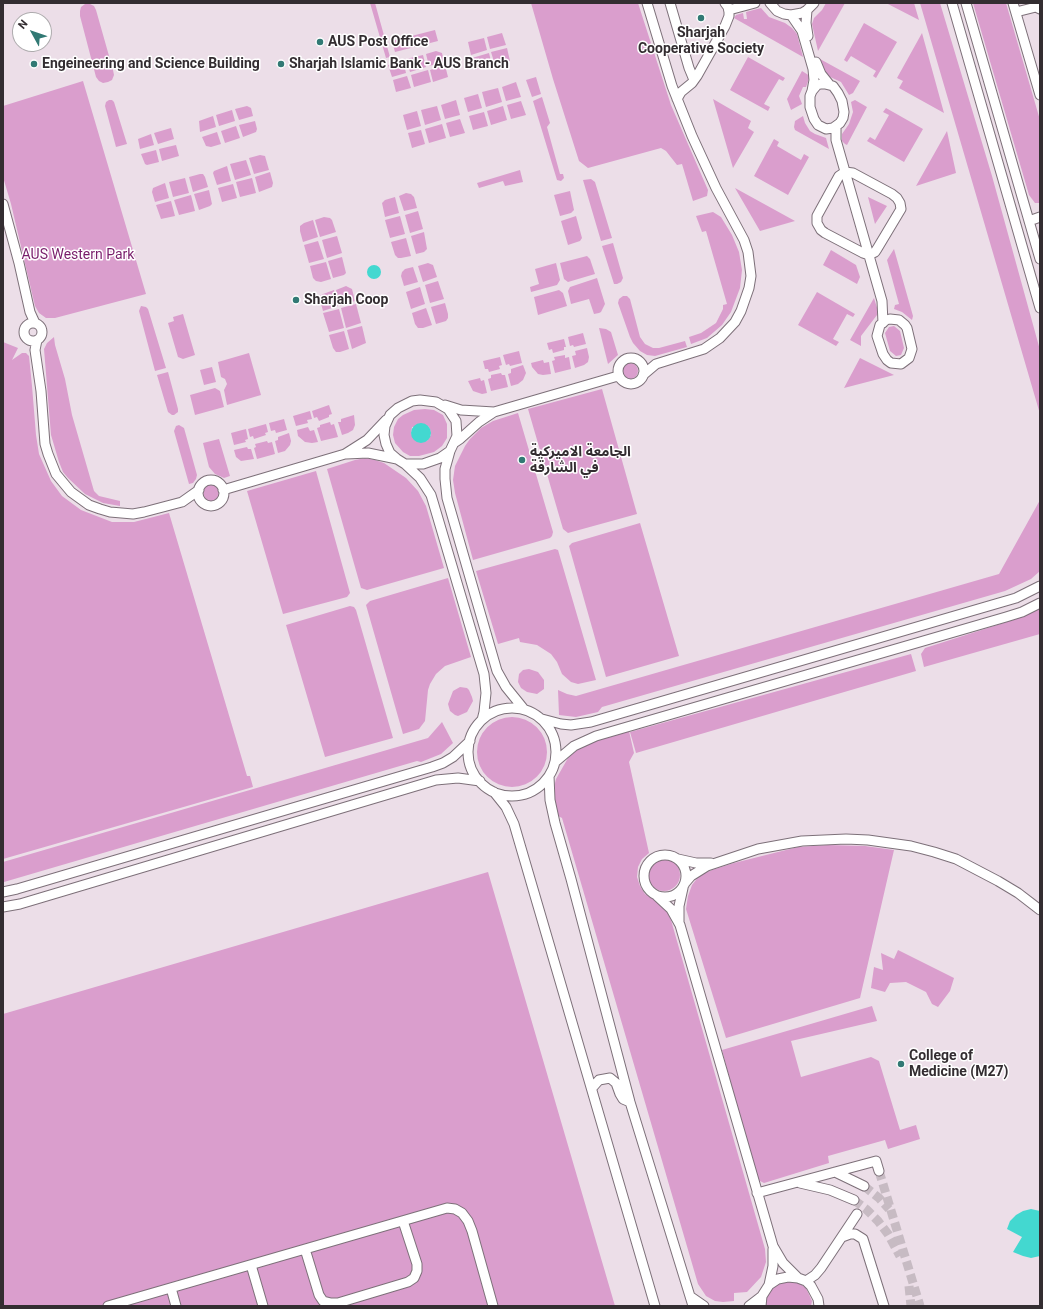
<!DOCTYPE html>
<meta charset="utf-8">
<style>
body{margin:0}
#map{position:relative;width:1043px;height:1309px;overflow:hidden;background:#ecdee8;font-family:Roboto,sans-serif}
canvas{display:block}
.frame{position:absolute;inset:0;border:4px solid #332d31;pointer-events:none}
.north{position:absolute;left:12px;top:12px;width:40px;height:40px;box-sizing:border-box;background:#fff;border:1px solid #adabad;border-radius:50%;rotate:310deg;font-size:11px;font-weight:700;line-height:16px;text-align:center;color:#332d31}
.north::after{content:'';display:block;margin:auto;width:14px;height:18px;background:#317974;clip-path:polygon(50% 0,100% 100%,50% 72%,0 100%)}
</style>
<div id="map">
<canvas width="1043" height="1309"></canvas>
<div class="frame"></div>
<div class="north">N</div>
</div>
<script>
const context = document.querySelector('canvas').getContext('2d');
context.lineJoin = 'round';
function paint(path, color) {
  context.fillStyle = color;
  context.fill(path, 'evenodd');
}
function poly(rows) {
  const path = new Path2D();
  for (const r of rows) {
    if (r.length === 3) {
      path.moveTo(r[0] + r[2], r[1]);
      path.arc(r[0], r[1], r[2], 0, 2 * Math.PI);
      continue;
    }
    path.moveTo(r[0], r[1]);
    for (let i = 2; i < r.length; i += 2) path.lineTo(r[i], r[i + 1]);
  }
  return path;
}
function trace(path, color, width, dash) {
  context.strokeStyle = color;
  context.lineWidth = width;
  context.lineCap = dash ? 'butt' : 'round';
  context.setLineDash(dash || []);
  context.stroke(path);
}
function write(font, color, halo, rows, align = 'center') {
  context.font = font + ' Roboto,"Noto Sans Arabic",sans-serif';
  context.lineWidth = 3;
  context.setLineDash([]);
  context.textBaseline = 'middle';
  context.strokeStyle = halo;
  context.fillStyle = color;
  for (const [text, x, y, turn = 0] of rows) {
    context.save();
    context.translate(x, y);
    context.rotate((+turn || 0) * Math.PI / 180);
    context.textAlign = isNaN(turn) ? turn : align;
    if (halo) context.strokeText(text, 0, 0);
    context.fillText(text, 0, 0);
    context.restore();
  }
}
paint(poly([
 [370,3,375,3,390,57,386,58],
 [531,3,638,3,671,105,708,190,707,196,693,201,682,164,677,165,666,151,661,148,588,168,579,161,553,79],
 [826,3,845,3,818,51,812,24,814,18,822,10],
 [886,3,914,3,919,20],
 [920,3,940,3,992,176,1040,350,1040,414],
 [973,3,1006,3,1040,120,1040,203,1035,203,1029,195],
 [85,4,90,4,94,6,96,10,113,70,114,75,112,80,108,82,103,83,99,81,96,77,80,16,80,11,81,7],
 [761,8,769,17,785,23,792,28,797,34,803,57,734,18,736,15,743,13,744,19,747,19,746,12],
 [864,23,897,42,876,78,873,76,876,71,851,56,847,62,844,60],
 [435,30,438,41,395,52,392,41],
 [502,33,506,45,490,49,487,37],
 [922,33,944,113,899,88,903,81,897,78],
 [484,38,487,50,471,55,468,42],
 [507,48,510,61,495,65,491,52],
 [436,51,442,53,444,62,429,66,426,54],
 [489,53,492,65,475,70,472,58],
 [423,55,426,67,410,72,406,59],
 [748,57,785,78,783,81,779,79,764,104,770,107,768,111,730,90],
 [820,59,860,81,853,93,849,95,841,82,828,76,821,67],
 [403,60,406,73,392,77,388,65],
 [445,65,448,77,433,82,430,70],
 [428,70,431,82,414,87,411,75],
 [802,71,810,76,806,87,803,87,799,96,802,104,791,110,787,99],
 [407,76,411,88,396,92,393,80],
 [536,77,541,94,532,97,526,80],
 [83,81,146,294,55,318,46,318,39,313,35,306,11,204,3,177,3,106],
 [516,82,521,97,506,101,502,87],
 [498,88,502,102,486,107,482,92],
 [478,94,482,108,468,112,464,98],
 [542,97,550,123,547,127,560,174,563,174,564,178,561,181,557,180,533,101],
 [713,99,751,121,748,128,754,132,733,168],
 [109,100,112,100,114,102,127,144,116,147,105,106,106,102],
 [456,100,460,115,445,119,441,105],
 [855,100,867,107,847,145,845,144,842,141,842,134,849,124,853,112,851,102],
 [521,101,526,115,511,119,507,105],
 [247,106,251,108,253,116,239,120,235,109],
 [437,106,441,120,425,125,421,110],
 [503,106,507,120,491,125,487,111],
 [886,108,923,129,904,162,867,141,870,137,875,140,889,115,883,112],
 [232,110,235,121,219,126,216,115],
 [417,111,421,126,407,130,403,115],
 [484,112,488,126,473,130,469,116],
 [213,116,216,127,200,132,199,121],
 [803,116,805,123,810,131,815,134,826,138,829,149,795,130,794,127,795,121],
 [460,119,465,133,450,137,446,123],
 [255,121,257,129,256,132,243,137,239,125],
 [442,124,446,138,429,143,425,129],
 [236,126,240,138,225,143,221,131],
 [171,128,174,139,158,144,154,133],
 [421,130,425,144,412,148,408,133],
 [947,131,956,173,916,186],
 [217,132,221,144,211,147,206,146,202,137],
 [151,134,154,145,140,149,138,139],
 [774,139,779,142,777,146,801,160,804,154,809,157,788,195,754,176],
 [176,145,179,156,162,161,159,149],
 [156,150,159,162,147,165,145,164,141,154],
 [260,155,265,156,269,170,254,174,249,158],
 [246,160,251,175,235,180,230,164],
 [227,166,231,181,217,185,213,173,214,171],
 [520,170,523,182,505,186,503,181,479,188,477,183],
 [270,172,273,183,272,187,259,192,255,177],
 [200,174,203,174,205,177,208,187,193,192,189,177],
 [185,178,189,193,173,197,169,182],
 [252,178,256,193,240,197,236,182],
 [591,179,595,182,612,238,601,241,583,180],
 [165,183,169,198,155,202,152,192,153,188],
 [233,184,237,198,222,202,218,188],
 [735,188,795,221,760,231],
 [209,190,212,204,210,206,199,210,194,194],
 [570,191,574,210,571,213,560,216,554,195],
 [406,193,411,194,414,197,417,208,404,211,399,196],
 [191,195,195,211,179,215,174,200],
 [395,197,399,213,385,217,382,203,385,200],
 [868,197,887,206,875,224],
 [171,201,175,216,161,219,156,205],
 [418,211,423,229,410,233,405,215],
 [713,212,721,217,732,235,739,252,742,270,740,288,731,312,722,325,707,338,691,344,689,337,701,333,716,323,723,309,723,305,727,304,706,231,702,232,696,216],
 [400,216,405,234,390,238,385,220],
 [576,216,582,238,580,241,568,245,561,221],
 [324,217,330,218,332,220,336,232,320,237,315,220],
 [313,220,318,237,303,242,300,231,300,226,304,223],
 [424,232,427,249,424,252,416,254,411,236],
 [337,236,342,253,327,258,322,240],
 [406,238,411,256,401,258,398,258,395,255,391,242],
 [318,241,324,259,309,263,304,245],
 [613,243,623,278,621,282,617,284,614,284,602,246],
 [894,249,913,316,912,320,902,312,894,309,895,305,899,304,887,260],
 [831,250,856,265,860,277,857,284,823,265],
 [587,256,590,259,595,274,568,282,564,279,560,263],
 [342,257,346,273,344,275,333,278,328,261],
 [326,262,331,279,321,282,316,281,313,278,310,266],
 [428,263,433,265,437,277,423,282,418,266],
 [556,263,560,280,557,285,531,292,530,287,539,284,535,269],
 [413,267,418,282,404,286,401,276,402,272,405,269],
 [597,278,605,304,601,312,599,313,594,314,589,299,571,304,568,291,570,287],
 [438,281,444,299,430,303,425,285],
 [346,286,352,289,355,301,340,306,336,290],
 [420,287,425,304,411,309,406,292],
 [334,290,338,306,323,311,320,300,320,296,323,294],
 [559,290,563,293,567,306,538,315,534,297],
 [817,292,855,314,853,317,847,314,833,339,839,342,836,346,798,325],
 [623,296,627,296,630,299,640,337,645,344,653,348,659,348,685,341,687,347,655,356,647,355,640,351,633,343,630,337,618,303,619,299],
 [874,298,878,311,877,315,861,336,861,346,850,340],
 [445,303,448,314,448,318,446,321,436,324,431,307],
 [356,304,361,323,346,328,341,308],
 [141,306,146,307,148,309,166,368,155,371,139,311],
 [426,308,432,325,423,328,418,328,415,324,412,313],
 [339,309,344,328,329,332,323,313],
 [183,314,195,355,183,359,178,357,168,323,174,321,173,317],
 [362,326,366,343,352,349,347,330],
 [894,326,900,331,904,348,901,355,896,356,890,351,885,333,889,327],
 [599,328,606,329,611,332,618,355,608,364],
 [344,331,349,349,340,352,336,352,333,348,329,335],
 [583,333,586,344,574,347,573,345,570,346,568,337],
 [54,337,55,345,65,379,72,415,94,491,99,496,120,501,120,506,103,503,85,494,68,478,63,472,59,462,51,435,44,349,47,343],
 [564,339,566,347,564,347,564,350,553,353,552,349,549,350,547,343],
 [3,342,18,348,12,360,22,353,26,353,29,356,32,386,36,435,39,454,51,481,62,496,81,510,112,522,134,522,169,513,247,776,250,776,253,787,3,859],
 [587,348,589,357,588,362,584,365,575,368,572,356,576,355,575,351],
 [519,351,522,363,510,366,509,364,506,365,503,355],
 [249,353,261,395,227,405,224,390,227,384,225,379,221,377,218,362],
 [565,355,565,358,569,357,571,369,555,373,552,361,555,360,554,357],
 [500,357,502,365,499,366,500,369,489,372,488,369,485,369,483,361],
 [860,358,894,375,844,388],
 [543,360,544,363,549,362,551,374,543,375,538,374,532,367,531,363],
 [630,371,8],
 [523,365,526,373,523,380,518,384,511,386,508,374,511,373,511,369],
 [212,367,216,382,204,385,200,370],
 [168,372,178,409,178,412,174,415,172,415,168,412,157,375],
 [501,373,502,375,505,375,508,387,491,391,488,379,491,378,491,375],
 [480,378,481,381,484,380,487,393,482,394,473,391,468,381],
 [215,388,220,391,224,407,195,415,190,395],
 [602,389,637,514,568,533,563,529,528,409],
 [329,405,332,414,329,415,329,417,319,421,317,417,314,418,312,411],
 [425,409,434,410,443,415,447,424,447,438,442,446,434,452,419,456,410,456,403,452,395,443,393,435,394,427,398,419,403,415,414,410],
 [428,426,430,429,431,435,427,441,411,434,412,427],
 [310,411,312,419,307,420,308,423,296,426,293,416],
 [518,413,553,532,552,536,550,538,473,560,455,493,453,480,455,466,465,446,470,439,481,428,493,421],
 [354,415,355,425,353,430,348,433,342,435,338,422,341,422,341,419],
 [284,419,287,430,276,433,275,430,271,431,269,423],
 [330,422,331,425,334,424,338,437,321,441,317,428,320,427,320,425],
 [266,424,268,432,265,433,266,435,254,439,253,436,250,437,248,429],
 [179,425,184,428,197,475,196,479,193,483,189,484,174,431,176,426],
 [308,427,310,431,314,430,318,442,312,443,305,442,298,436,297,430],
 [246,429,248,439,245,440,246,442,234,445,231,433],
 [289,433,291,441,290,445,285,451,278,453,275,441,278,440,278,437],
 [219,439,230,476,224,478,215,474,209,467,203,443],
 [267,441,268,443,272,442,275,454,257,459,254,448,256,447,255,444],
 [247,447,248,449,251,449,254,459,241,461,236,457,234,450],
 [365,458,375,460,384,463,406,478,418,491,426,506,444,568,367,590,361,588,327,469,355,460],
 [316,471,350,593,347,597,283,614,247,491],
 [211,493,8],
 [1040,500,1040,571,1031,579,1005,591,602,707,598,712,576,717,559,715,558,690,567,694,576,696,999,574],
 [640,523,679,656,606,677,569,546,572,543],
 [555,549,558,550,596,680,578,684,571,682,562,674,557,662,551,654,537,645,520,642,519,638,498,644,476,571],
 [448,578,471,657,445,666,436,674,430,684,428,690,425,721,419,729,403,734,366,605,370,601],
 [350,606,354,607,356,610,393,738,325,757,286,625],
 [1040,608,1040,634,924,667,921,654,925,648,1016,619],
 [911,654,916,671,636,753,630,732],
 [529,669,538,672,544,680,544,689,537,694,527,692,521,688,518,682,519,674,523,670],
 [460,687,467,688,469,690,472,697,473,701,467,712,458,716,455,715,450,711,448,704,453,691],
 [512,752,35],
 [442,722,453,743,441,754,421,762,417,761,4,882,3,862,428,738],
 [629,731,634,753,629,762,649,853,642,859,638,867,637,877,640,886,645,894,653,899,662,901,671,920,765,1249,766,1262,761,1277,747,1292,734,1293,734,1301,723,1302,715,1301,706,1296,698,1284,562,818,556,815,553,791,556,779,568,758,578,749,590,743],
 [828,845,865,846,894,850,860,998,726,1038,686,909,688,896,692,885,699,876,712,870,734,863,798,847],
 [664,875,16],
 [488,872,615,1306,3,1306,3,1014],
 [898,950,954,978,950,991,938,1007,932,1004,926,992,906,982,890,983,885,992,871,988,874,967,883,970,881,953,894,959],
 [872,1006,877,1021,791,1041,801,1077,871,1057,879,1061,900,1130,916,1125,920,1139,888,1149,885,1140,828,1156,829,1163,764,1183,756,1179,722,1050],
 [783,1280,799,1283,806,1288,812,1301,811,1306,763,1306,768,1290]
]), '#da9ecd');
paint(poly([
 [374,272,7],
 [421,433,10],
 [1031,1209,1040,1211,1040,1256,1031,1258,1023,1256,1013,1252,1022,1237,1007,1229,1010,1221,1016,1215,1023,1211]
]), '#43d8d0');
trace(poly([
 [879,1171,920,1306],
 [864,1186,879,1198,889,1209],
 [854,1200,866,1209,878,1221,888,1234,900,1256],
 [909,1286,911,1306]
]), '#c7bbc3', 9, [9, 4.5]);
const minor = poly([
 [670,3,689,68,694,80],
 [770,3,777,11,784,14,791,15,802,13,807,10,814,3],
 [952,3,1040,308],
 [966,3,1040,259],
 [1013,3,1040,95],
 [729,10,755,3],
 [807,10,806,23,808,36],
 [1016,12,1036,7,1040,9],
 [791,15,802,31,813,69,814,80,812,91],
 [816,62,821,74,829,84],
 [821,84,825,84,833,86,838,93,842,101,844,112,843,118,840,123,833,128,826,129,818,125,814,119,810,107,810,96,812,91,817,85,821,84],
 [677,99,681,92,692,83,697,76,725,26,729,16,729,12,728,7,725,3],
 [836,127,836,140,882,301,883,323],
 [845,172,853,173,892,194,897,198,900,203,901,209,877,249,875,252,869,255,863,253,825,233,821,230,817,223,817,216,839,176,845,172],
 [3,204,19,263,30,312,35,323],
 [1029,221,1040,217],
 [890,319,899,320,905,325,907,328,912,349,909,358,901,364,891,363,887,360,883,354,877,336,880,325,886,320,890,319],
 [33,332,9],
 [37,340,35,350,41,391,45,444,48,454,56,474,71,492,89,505,100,509,110,512,133,514,144,512,182,502,199,490],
 [631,371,13],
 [643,375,656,364,704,349,720,338,735,322,741,311,749,288,751,276,748,252,744,240,716,188,692,136,672,86,647,3],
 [420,400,436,402,448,409,456,421,457,436,450,451,440,458,423,464,405,464,397,459,390,453,386,444,384,435,385,426,390,415,398,408,412,401,420,400],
 [445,405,461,410,494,412,618,376],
 [454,443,460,439,479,422,494,412],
 [450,451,445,469,445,479,447,498,497,671,506,687,523,708],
 [346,454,368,453,397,459],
 [405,464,420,478,431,495,434,505,484,674,486,693,484,712,482,720],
 [211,493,13],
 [223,490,345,454,367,440,386,420],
 [512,752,44],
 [542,719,561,724,571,725,591,722,1016,598,1040,586],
 [555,762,574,746,596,736,1006,617,1022,612,1040,603],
 [549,776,550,800,555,823,571,879,630,1102,693,1306],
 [494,792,506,807,514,824,655,1306],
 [665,876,21],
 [678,859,696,863,711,863],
 [685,883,691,876,707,866,758,849,802,841,846,839,868,840,911,846,934,852,956,859,998,881,1018,893,1040,910],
 [3,892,17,889,432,767,443,763,453,757,470,741],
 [657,896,671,909,680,925,773,1246,783,1263,798,1278],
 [3,907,20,904,426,783,436,780,458,778,480,781],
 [679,922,679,906,683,888],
 [592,1088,599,1080,610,1078,616,1083,620,1094,623,1099,630,1102],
 [835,1172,864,1186],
 [800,1183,830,1190,854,1200],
 [757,1193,876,1161,879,1171],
 [842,1237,850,1234,855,1234,863,1239,884,1306],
 [305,1249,319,1295,323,1301,331,1303,338,1303,408,1282,414,1278,417,1271,417,1264,403,1221],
 [251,1265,263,1306],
 [806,1281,815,1275,821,1268,857,1214],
 [769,1285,773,1266,773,1249],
 [171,1288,176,1306],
 [691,1297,704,1306],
 [108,1306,447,1208,455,1209,462,1213,468,1221,472,1231,493,1306],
 [749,1306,762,1296],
 [761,1306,762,1296,769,1285,778,1279,788,1277,798,1278,806,1281,811,1286,818,1299,819,1306]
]);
trace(minor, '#7d7079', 11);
trace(minor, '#fff', 9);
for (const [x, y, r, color] of [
 [701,18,4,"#317974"],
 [320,42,4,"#317974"],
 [34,64,4,"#317974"],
 [281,64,4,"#317974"],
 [296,300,4,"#317974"],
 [522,460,4,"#317974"],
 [901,1064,4,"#317974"]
]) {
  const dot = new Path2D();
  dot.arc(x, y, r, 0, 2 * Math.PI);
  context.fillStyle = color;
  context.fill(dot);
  trace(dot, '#fff', 1.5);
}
write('bold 14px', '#332d31', '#fff', [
 ["Sharjah",701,33,"center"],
 ["Cooperative Society",701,49,"center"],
 ["AUS Post Office",328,42],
 ["Engeineering and Science Building",42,64],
 ["Sharjah Islamic Bank - AUS Branch",289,64],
 ["Sharjah Coop",304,300],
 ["الجامعة الاميركية",530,452],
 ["في الشارقة",530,468],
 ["College of",909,1056],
 ["Medicine (M27)",909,1072]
], 'left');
write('14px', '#781c6a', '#fff', [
 ["AUS Western Park",78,255]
]);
</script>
